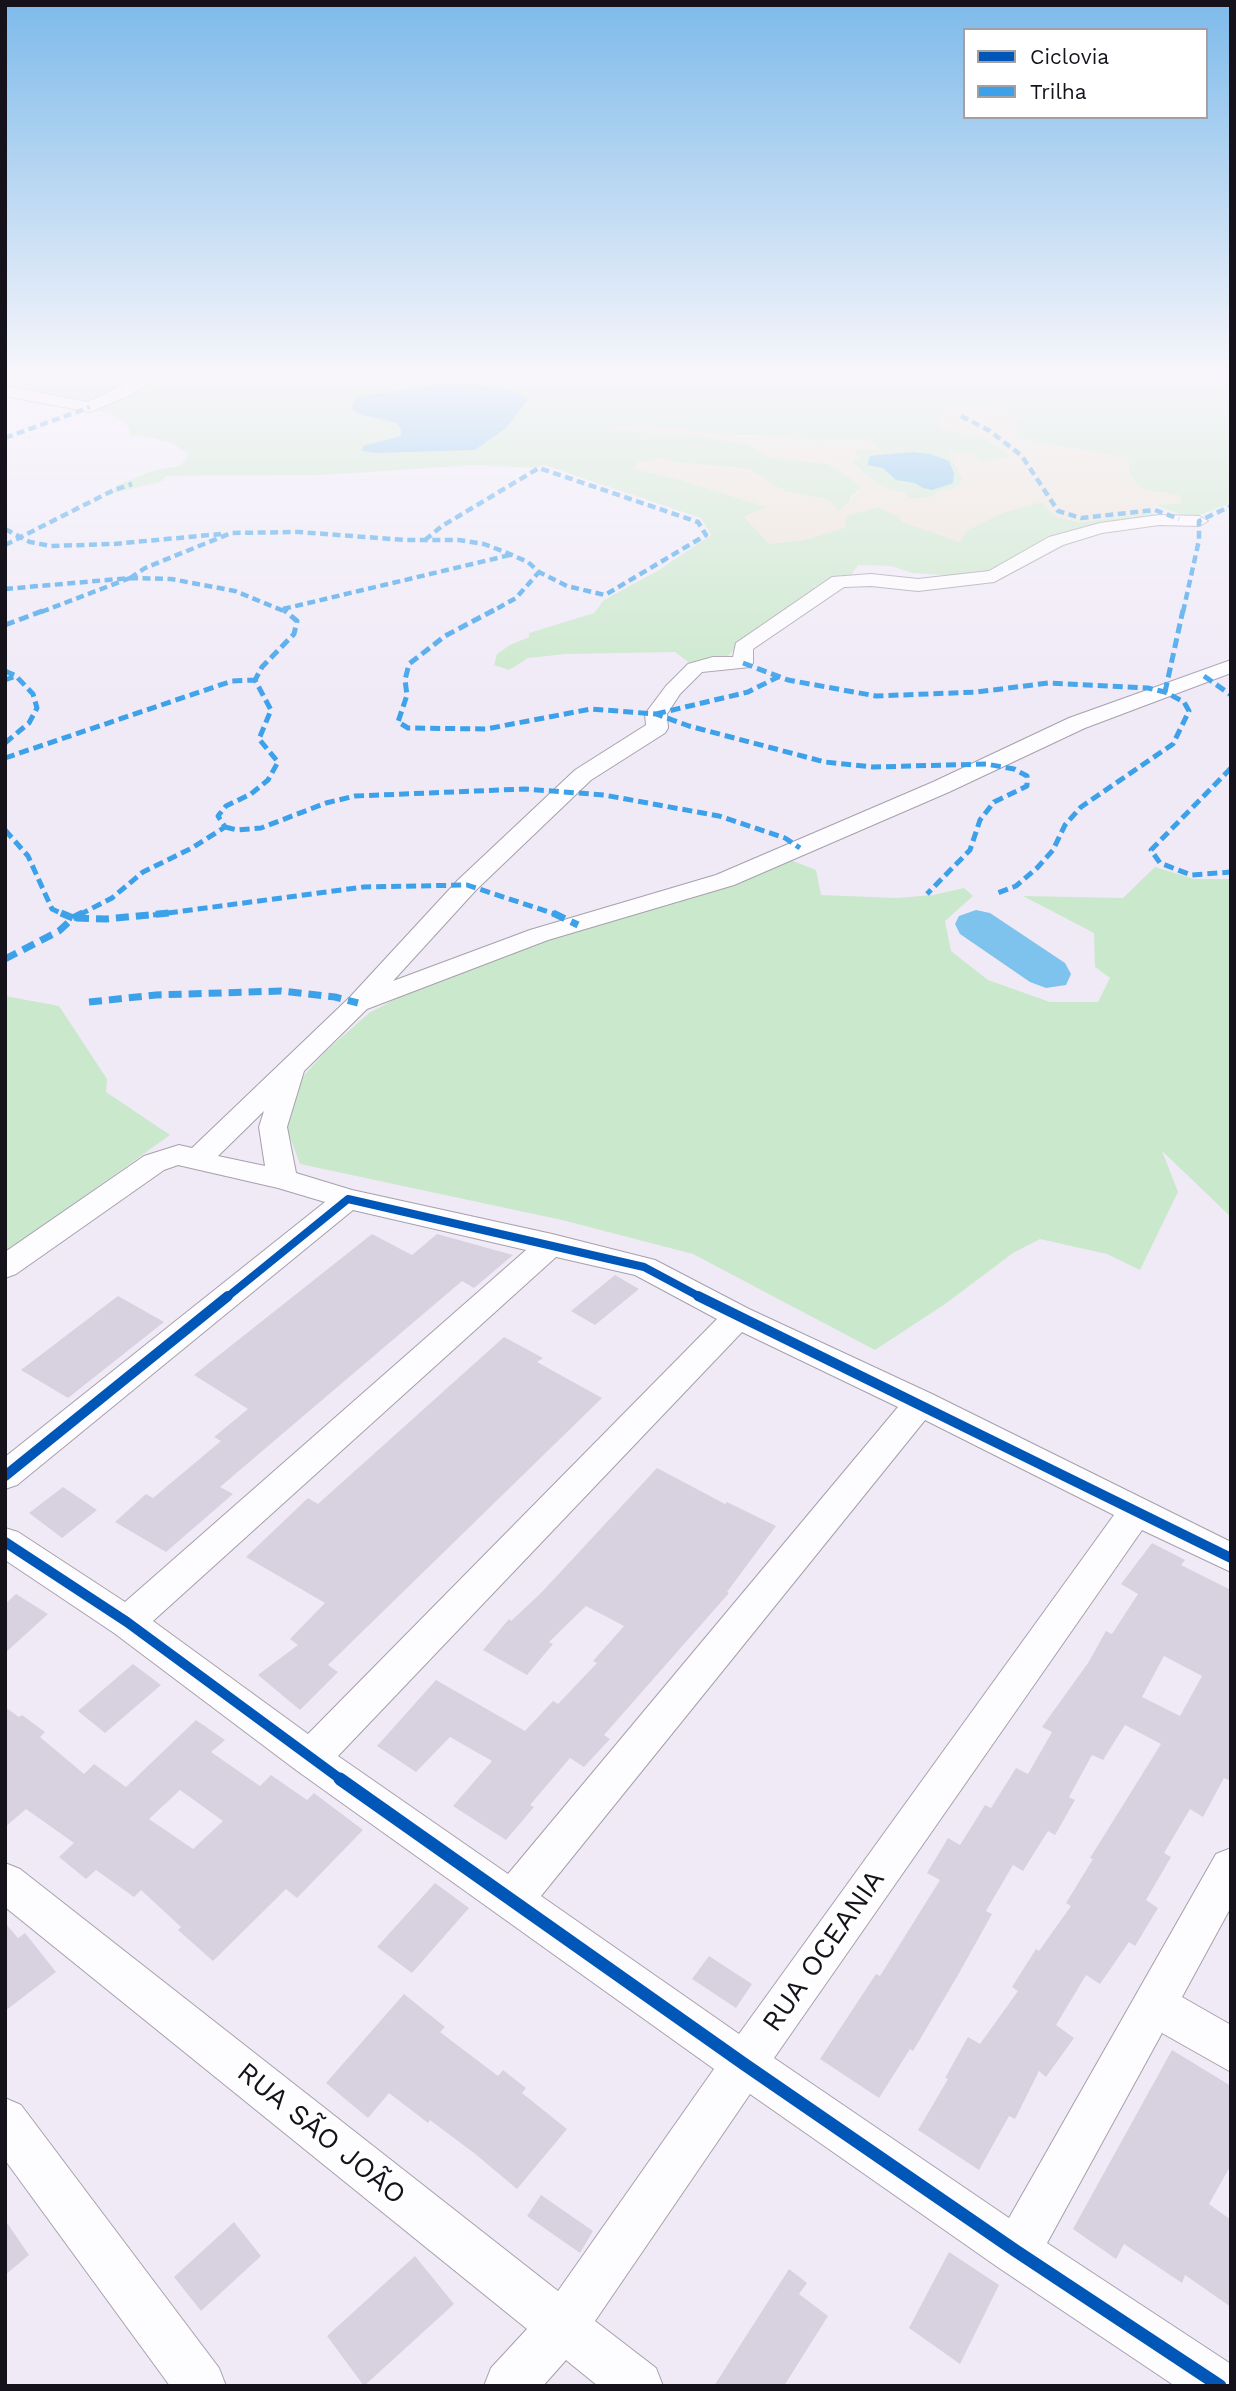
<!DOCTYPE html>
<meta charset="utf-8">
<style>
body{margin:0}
#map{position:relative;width:1236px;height:2391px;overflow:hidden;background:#f0eaf7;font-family:"Work Sans",sans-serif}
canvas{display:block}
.frame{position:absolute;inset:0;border:7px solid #16121c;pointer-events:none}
.legend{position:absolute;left:963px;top:28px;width:245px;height:91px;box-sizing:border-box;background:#fff;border:2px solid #a2a0a4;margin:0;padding:9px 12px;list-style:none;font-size:21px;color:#16121c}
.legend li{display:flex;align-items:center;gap:14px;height:35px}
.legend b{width:35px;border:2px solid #a2a0a4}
</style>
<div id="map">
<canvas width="1236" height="2391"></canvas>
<div class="frame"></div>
<ul class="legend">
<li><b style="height:9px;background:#0057b8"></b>Ciclovia</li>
<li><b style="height:9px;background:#3da1ea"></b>Trilha</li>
</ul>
</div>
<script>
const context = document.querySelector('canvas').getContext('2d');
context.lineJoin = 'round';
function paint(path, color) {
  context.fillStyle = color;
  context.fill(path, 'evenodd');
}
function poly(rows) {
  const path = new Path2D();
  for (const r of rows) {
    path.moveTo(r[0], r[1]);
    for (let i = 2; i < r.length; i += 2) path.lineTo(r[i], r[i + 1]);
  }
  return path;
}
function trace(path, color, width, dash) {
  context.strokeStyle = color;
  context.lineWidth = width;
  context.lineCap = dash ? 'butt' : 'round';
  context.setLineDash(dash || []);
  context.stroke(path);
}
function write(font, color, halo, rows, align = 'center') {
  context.font = font + ' "Work Sans",sans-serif';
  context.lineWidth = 7;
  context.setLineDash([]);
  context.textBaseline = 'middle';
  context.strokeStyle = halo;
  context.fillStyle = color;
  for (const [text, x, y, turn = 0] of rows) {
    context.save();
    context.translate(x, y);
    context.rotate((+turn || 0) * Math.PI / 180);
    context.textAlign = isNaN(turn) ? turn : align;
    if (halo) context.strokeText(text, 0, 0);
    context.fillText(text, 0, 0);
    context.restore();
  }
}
paint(poly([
 [5,371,1231,371,1231,503,1200,515,1182,515,1155,505,1181,503,1179,495,1143,490,1129,475,1128,458,1016,439,1015,424,1019,416,946,430,981,436,1013,456,983,462,951,457,963,479,957,488,937,492,933,497,909,499,905,493,881,487,850,461,852,450,880,449,865,440,814,441,764,435,693,435,749,444,767,457,829,464,863,487,851,496,848,504,839,511,828,500,784,491,749,469,680,463,662,458,634,469,678,479,768,507,847,515,879,507,899,517,902,522,967,531,997,514,1041,502,1057,517,1080,522,1151,513,1165,516,1072,531,1032,546,997,570,957,576,912,573,891,566,858,565,851,575,816,586,804,599,742,641,728,656,692,665,675,652,566,654,528,658,509,670,494,665,497,654,510,645,529,637,529,633,594,613,604,600,659,570,711,535,701,518,544,465,535,468,476,465,323,475,166,476,160,482,113,493,117,485,155,470,180,466,189,455,172,443,154,438,130,435,128,426,123,420,107,413,5,394],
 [788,859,816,870,821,895,897,898,933,895,964,888,973,896,945,921,951,951,988,980,1050,1002,1098,1002,1110,978,1095,967,1094,933,1023,896,1123,898,1155,867,1194,879,1231,879,1231,1217,1162,1151,1178,1192,1140,1270,1107,1254,1040,1239,1013,1253,945,1304,875,1350,693,1254,562,1220,300,1164,284,1121,297,1083,326,1051,369,1013,418,987,487,958],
 [5,996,59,1006,107,1079,106,1092,170,1135,5,1253]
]), '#cae8cb');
paint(poly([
 [961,406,1019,415,1015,424,1016,439,1128,458,1129,474,1143,490,1179,495,1182,503,1155,505,1151,513,1080,522,1057,517,1041,502,1004,512,967,531,960,542,902,522,899,517,879,507,847,515,845,528,805,540,769,544,744,517,766,507,678,479,633,469,638,462,662,458,680,463,749,469,784,491,828,500,839,511,863,487,829,464,767,457,749,444,693,435,615,431,613,428,639,424,745,437,764,435,814,441,865,440,881,449,853,450,860,458,850,462,881,487,905,493,910,499,932,497,937,492,957,487,963,479,949,453,973,453,983,462,1012,456,981,436,946,430,938,423,941,411]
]), '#ede4d6');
paint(poly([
 [442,384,480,385,515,391,528,400,506,428,475,450,377,453,362,451,363,446,401,436,401,430,397,423,362,415,351,409,356,397],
 [913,452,930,454,949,461,954,473,953,483,932,490,923,488,915,483,896,480,883,468,867,465,870,456],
 [976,910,990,913,1065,963,1071,974,1066,985,1046,988,1030,982,960,934,955,924,959,916]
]), '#7dc3ed');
paint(poly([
 [372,1234,412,1255,437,1234,513,1255,474,1288,462,1281,220,1487,233,1494,166,1552,115,1522,146,1494,153,1498,221,1441,214,1437,248,1409,194,1375],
 [615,1275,639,1289,595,1325,571,1311],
 [118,1296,164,1322,68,1398,21,1370],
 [504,1337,543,1358,537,1362,602,1398,328,1665,338,1672,300,1710,258,1675,298,1645,290,1639,325,1603,246,1557,308,1498,318,1504],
 [657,1468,725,1504,727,1502,776,1526,727,1592,729,1593,604,1735,610,1739,584,1767,570,1758,530,1805,534,1807,506,1840,453,1806,492,1761,450,1737,416,1772,377,1746,436,1680,525,1731,553,1701,558,1704,597,1663,593,1661,624,1626,586,1606,549,1642,553,1644,527,1675,483,1650,509,1619,511,1621,541,1593],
 [63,1487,97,1510,62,1538,29,1513],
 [1152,1543,1185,1560,1181,1565,1231,1590,1231,1781,1224,1778,1203,1817,1190,1809,1164,1853,1171,1857,1146,1900,1158,1908,1135,1946,1129,1942,1100,1984,1086,1975,1056,2025,1074,2038,1046,2077,1039,2071,1015,2119,1009,2116,979,2170,918,2130,948,2079,945,2078,968,2037,980,2044,1018,1991,1012,1987,1036,1949,1039,1951,1071,1906,1066,1903,1093,1859,1090,1858,1161,1744,1125,1725,1103,1760,1092,1755,1069,1797,1075,1800,1055,1835,1048,1831,1023,1871,1013,1865,986,1911,992,1914,958,1975,913,2051,910,2049,879,2098,820,2059,876,1974,880,1976,940,1880,927,1873,948,1838,960,1845,985,1805,991,1808,1016,1768,1028,1774,1052,1732,1042,1727,1088,1663,1106,1631,1112,1634,1138,1594,1121,1584],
 [1164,1656,1202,1676,1180,1716,1142,1697],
 [16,1594,48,1614,5,1653,5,1604],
 [133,1664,161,1685,105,1733,78,1711],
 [5,1707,19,1717,22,1715,45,1732,40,1737,84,1774,94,1764,126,1787,196,1720,225,1740,211,1752,260,1786,271,1775,307,1800,314,1793,363,1830,297,1898,286,1889,213,1961,178,1930,181,1927,141,1890,134,1897,96,1870,86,1879,59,1857,74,1843,26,1809,5,1827],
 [180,1790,223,1821,193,1849,149,1819],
 [435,1883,469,1908,412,1973,377,1947],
 [5,1923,18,1938,25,1933,56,1972,5,2011],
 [709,1956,752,1984,736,2008,692,1979],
 [404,1994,445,2027,440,2032,498,2076,503,2070,526,2088,522,2093,567,2129,517,2189,474,2153,430,2120,428,2123,389,2093,368,2118,326,2083],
 [1172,2050,1231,2086,1231,2165,1209,2204,1231,2220,1231,2307,1185,2275,1182,2283,1124,2244,1116,2259,1073,2229],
 [541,2195,593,2231,580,2253,527,2216],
 [5,2220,29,2255,5,2275],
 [234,2222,261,2256,201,2311,174,2277],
 [949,2252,999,2285,960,2364,909,2328],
 [415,2256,454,2304,364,2386,327,2336],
 [789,2269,807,2283,799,2294,828,2316,784,2386,714,2386]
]), '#d8d1e0');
const minor = poly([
 [151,371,170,371,130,395,90,412,5,396,5,386,88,402,151,371],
 [1159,515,1199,516,1208,521,1199,526,1159,525,1102,533,1063,545,994,582,918,591,871,586,844,587,753,649,753,663,750,667,702,672,680,694,667,714,668,728,665,733,591,780,476,890,393,981,530,930,716,875,933,782,1069,718,1231,660,1231,673,1085,728,949,792,734,885,548,940,367,1009,304,1071,287,1127,296,1173,352,1190,552,1234,655,1260,749,1309,932,1394,1231,1542,1231,1572,1142,1530,774,2058,1009,2218,1216,1854,1231,1848,1231,1907,1182,1997,1231,2025,1231,2072,1162,2033,1047,2243,1231,2364,1231,2386,1175,2386,999,2268,750,2094,595,2321,656,2368,663,2386,598,2386,566,2360,543,2386,484,2386,491,2368,527,2329,5,1907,5,1863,20,1869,558,2291,714,2069,296,1770,114,1633,5,1560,5,1528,18,1532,125,1602,526,1250,353,1210,17,1485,5,1489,5,1457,325,1202,278,1188,178,1165,164,1170,16,1274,5,1278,5,1252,144,1156,179,1145,192,1148,350,997,458,880,575,770,646,725,645,714,666,686,688,664,713,657,733,657,736,643,832,577,871,574,918,579,989,571,1049,537,1100,523,1159,515],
 [264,1111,259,1127,265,1166,218,1156,264,1111],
 [556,1257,635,1275,717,1319,308,1734,153,1621,556,1257],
 [742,1332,898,1407,508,1874,338,1756,742,1332],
 [925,1420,1114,1515,739,2034,541,1896,925,1420],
 [5,2098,21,2105,219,2368,226,2386,170,2386,5,2160,5,2098]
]);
trace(minor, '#a6a0ac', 2);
paint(minor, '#fdfcfe');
trace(poly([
 [961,416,990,431,1022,456,1058,511,1081,518,1155,510,1179,519],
 [5,438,90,407],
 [5,529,30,542,51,546,113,544,221,534],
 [425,540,442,526,539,468,698,522,706,535,605,595,567,586,539,572],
 [5,545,114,490,132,484],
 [130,578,145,568,231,533,299,532,405,540,459,540,484,544,505,552,528,562,539,572,516,598,491,612],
 [130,578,171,579,235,591,286,612],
 [5,589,130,578,41,612],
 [283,609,510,555],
 [1183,612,1199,540,1199,521,1231,506]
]), '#3da1ea', 4.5, [8, 4.5]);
trace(poly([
 [494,610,445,636,409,664,405,680,407,695,398,722,408,728,486,729,591,709,656,714,689,726,825,762,873,767,986,764,1014,769,1027,776,1027,786,994,802,980,820,970,850,927,894],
 [5,625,45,610],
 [743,663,788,680,876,696,977,692,1048,683,1148,688,1165,692,1184,702,1189,711,1173,744,1081,807,1065,825,1053,850,1037,868,1016,886,995,894],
 [5,671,16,676,5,680],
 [1204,676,1231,695],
 [1165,692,1183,610],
 [656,714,748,692,778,677],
 [5,743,29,723,37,708,33,694,16,676],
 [5,758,232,681,255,680],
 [1231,768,1151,850,1160,863,1191,875,1231,872],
 [225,827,237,830,261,828,326,803,355,796,525,789,604,795,719,816,785,838,800,848],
 [5,830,28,856,52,909,65,915],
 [79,915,112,898,143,872,192,848,225,827,218,816,226,806,251,794,268,780,278,762,259,739,271,710,255,680,262,667,294,634,297,621,284,610],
 [153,915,364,887,467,885,558,915]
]), '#3da1ea', 5, [10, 5]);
trace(poly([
 [553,913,578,925],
 [73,918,83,913],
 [76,918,106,919,169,913],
 [5,959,59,931,73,918,61,913],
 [89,1002,156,995,281,991,335,997,358,1003]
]), '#3da1ea', 7, [13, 7]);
trace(poly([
 [226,1298,348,1199,644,1267,702,1298]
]), '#0057b8', 8);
trace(poly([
 [698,1296,1231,1558],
 [5,1476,228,1296],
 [5,1542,127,1622,343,1781]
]), '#0057b8', 10);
trace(poly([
 [340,1779,744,2064,1016,2251,1220,2386]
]), '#0057b8', 13);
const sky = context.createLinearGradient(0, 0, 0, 705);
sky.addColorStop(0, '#7dbaea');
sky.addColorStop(0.53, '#f8f6fb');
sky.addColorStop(1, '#f8f6fb00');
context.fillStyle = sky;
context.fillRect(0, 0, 1236, 705);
write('28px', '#16121c', '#fff', [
 ["RUA OCEANIA",824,1951,-55],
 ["RUA SÃO JOÃO",321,2134,39]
]);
</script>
